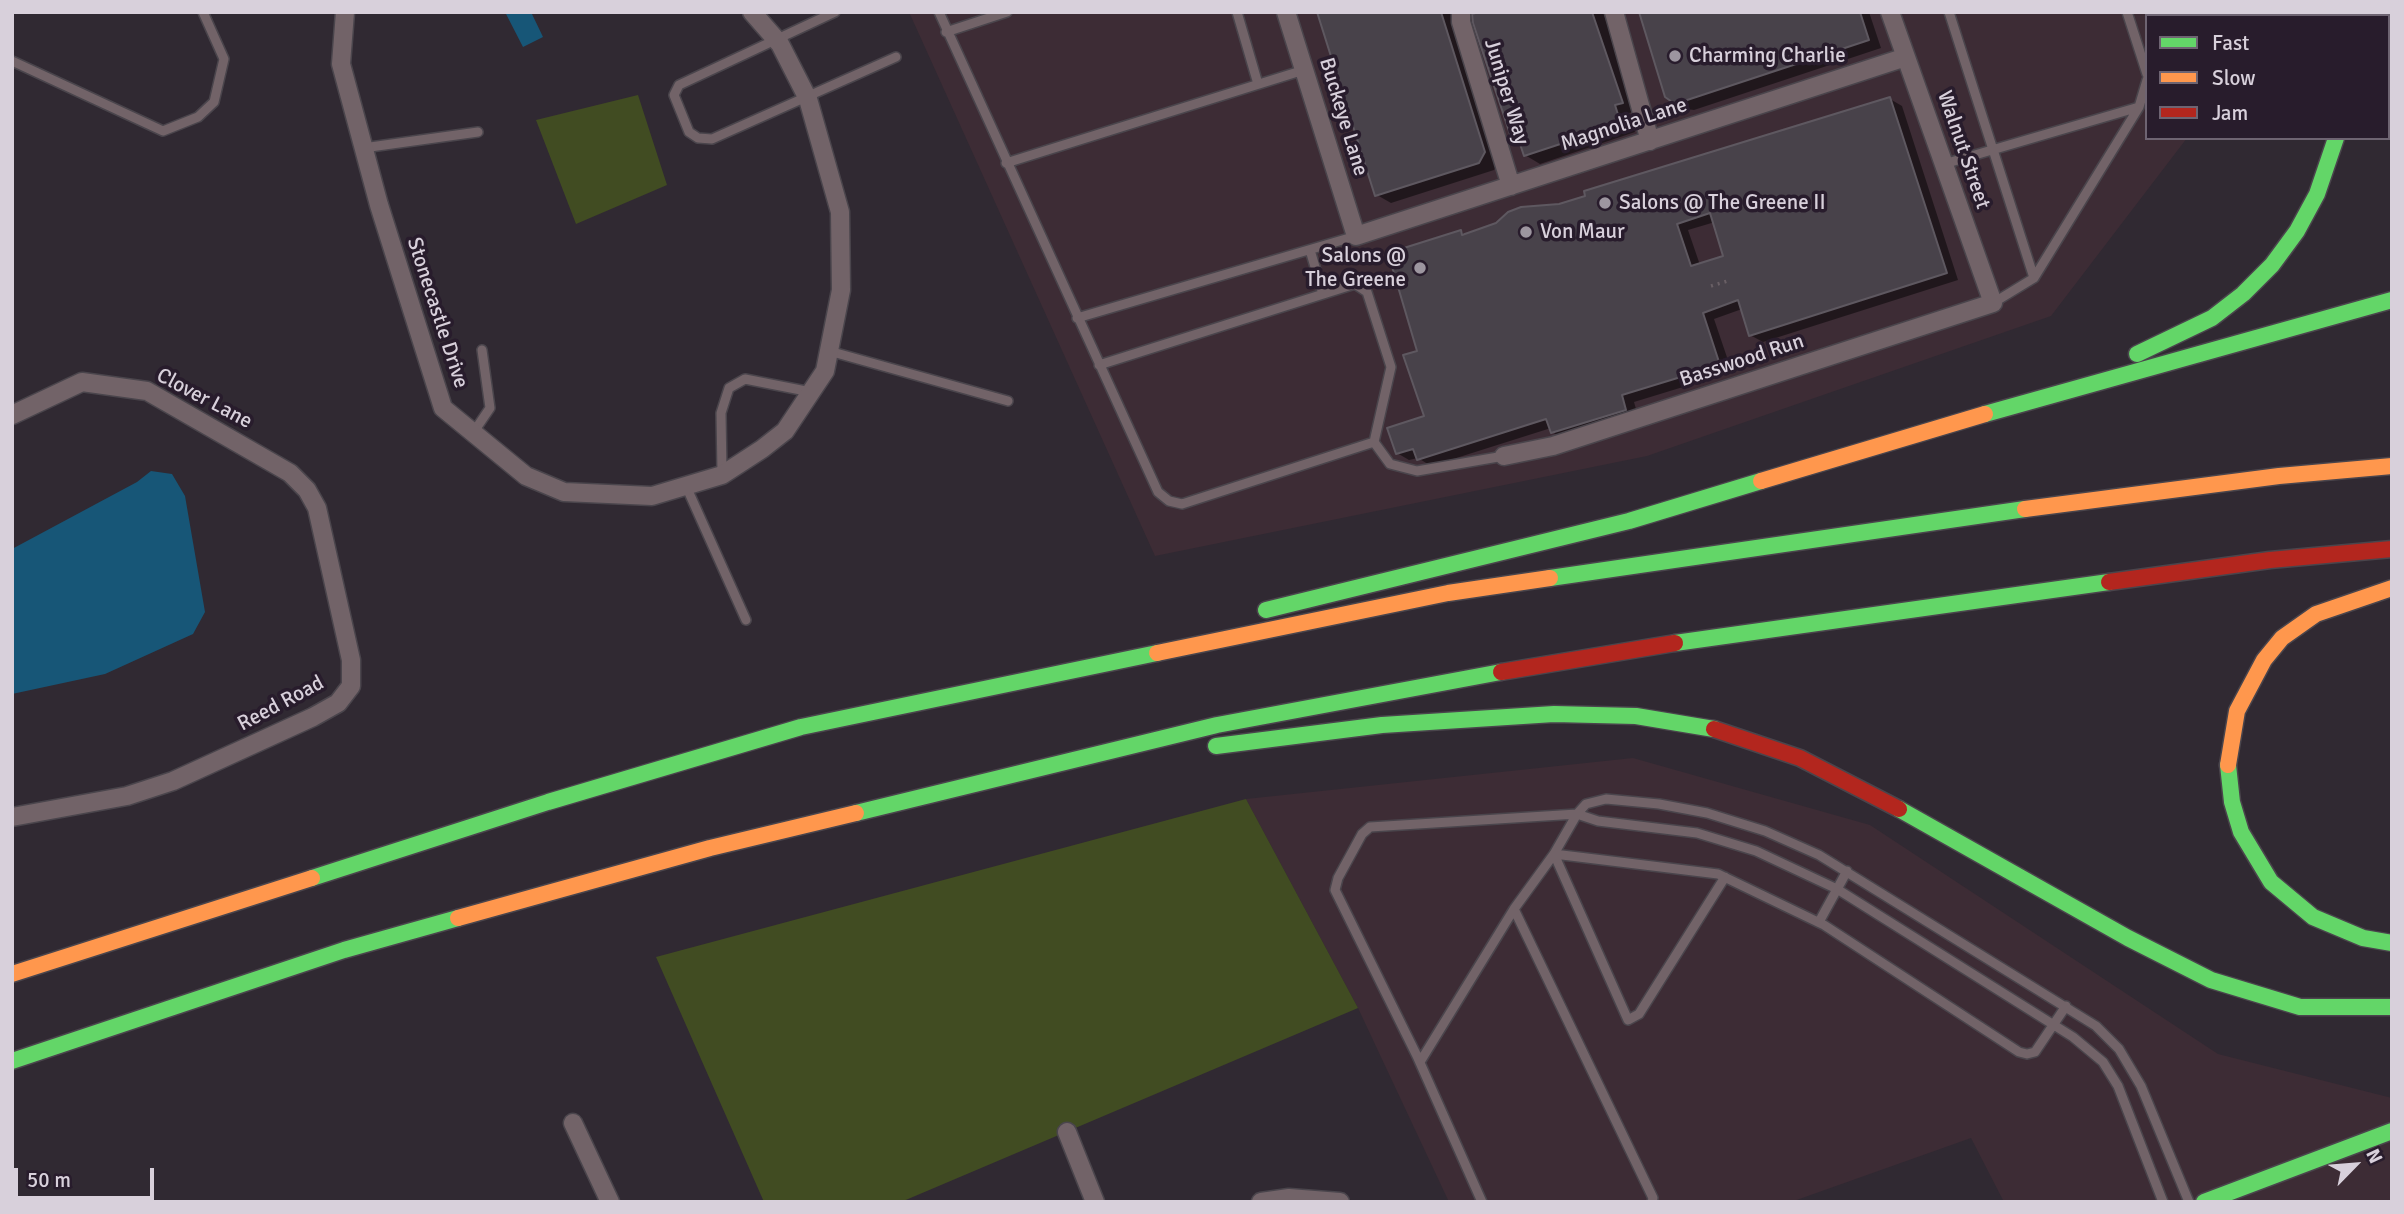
<!DOCTYPE html>
<style>
body{margin:0}
#map{position:relative;width:2404px;height:1214px;overflow:hidden;background:#302932;font-family:Signika,sans-serif}
canvas{display:block}
.frame{position:absolute;inset:0;border:14px solid #d8d0db;pointer-events:none}
.legend{position:absolute;left:2145px;top:14px;width:245px;height:126px;box-sizing:border-box;background:#281c2c;border:2px solid #6e6472;margin:0;padding:9px 12px;list-style:none;font-size:21px;color:#d8d0db}
.legend li{display:flex;align-items:center;gap:14px;height:35px}
.legend b{width:35px;border:2px solid #6e6472}
.north{position:absolute;left:2320px;top:1130px;width:70px;height:70px;-webkit-text-stroke:5px #281c2c;paint-order:stroke;rotate:65deg;font-size:19px;font-weight:700;line-height:28px;text-align:center;color:#d8d0db}
.north::after{content:'';display:block;margin:auto;width:24px;height:32px;background:#d8d0db;clip-path:polygon(50% 0,100% 100%,50% 72%,0 100%)}
.scale{position:absolute;left:14px;top:1168px;width:140px;height:32px;box-sizing:border-box;border:4px solid #d8d0db;border-top:0;padding-left:9px;font-size:21px;line-height:24px;white-space:nowrap;color:#d8d0db;-webkit-text-stroke:5px #281c2c;paint-order:stroke}
</style>
<div id="map">
<canvas width="2404" height="1214"></canvas>
<div class="frame"></div>
<ul class="legend">
<li><b style="height:9px;background:#63d668"></b>Fast</li>
<li><b style="height:9px;background:#ff974d"></b>Slow</li>
<li><b style="height:9px;background:#b3261e"></b>Jam</li>
</ul>
<div class="north">N</div>
<div class="scale">50 m</div>
</div>
<script>
const context = document.querySelector('canvas').getContext('2d');
context.lineJoin = 'round';
function paint(path, color) {
  context.fillStyle = color;
  context.fill(path, 'evenodd');
}
function poly(rows) {
  const path = new Path2D();
  for (const r of rows) {
    path.moveTo(r[0], r[1]);
    for (let i = 2; i < r.length; i += 2) path.lineTo(r[i], r[i + 1]);
  }
  return path;
}
function trace(path, color, width, dash) {
  context.strokeStyle = color;
  context.lineWidth = width;
  context.lineCap = dash ? 'butt' : 'round';
  context.setLineDash(dash || []);
  context.stroke(path);
}
function write(font, color, halo, rows, align = 'center') {
  context.font = font + ' Signika,sans-serif';
  context.lineWidth = 7;
  context.setLineDash([]);
  context.textBaseline = 'middle';
  context.strokeStyle = halo;
  context.fillStyle = color;
  for (const [text, x, y, turn = 0] of rows) {
    context.save();
    context.translate(x, y);
    context.rotate((+turn || 0) * Math.PI / 180);
    context.textAlign = isNaN(turn) ? turn : align;
    if (halo) context.strokeText(text, 0, 0);
    context.fillText(text, 0, 0);
    context.restore();
  }
}
paint(poly([
 [909,12,2237,12,2237,16,2147,16,2147,138,2187,138,2051,316,1647,456,1155,556],
 [1633,758,1870,825,2218,1054,2392,1098,2392,1202,2004,1202,1971,1138,1791,1202,1449,1202,1358,1008,1246,799]
]), '#3d2c35');
paint(poly([
 [638,95,667,185,576,224,536,120],
 [1246,799,1358,1008,901,1202,764,1202,656,957]
]), '#414c22');
paint(poly([
 [505,12,531,12,543,37,523,47],
 [151,471,172,474,185,496,205,612,193,634,105,674,12,694,12,549,137,482]
]), '#175677');
paint(poly([
 [1317,12,1452,12,1499,161,1494,170,1391,203,1377,195],
 [1484,12,1603,12,1636,111,1629,113,1635,132,1540,164,1525,155,1520,140,1513,136],
 [1639,12,1869,12,1881,48,1694,110,1686,109,1672,101],
 [1890,99,1902,106,1958,280,1763,342,1750,335,1742,309,1714,319,1732,372,1634,402,1638,416,1564,439,1552,432,1551,428,1431,466,1418,458,1409,460,1397,453,1426,417,1419,352,1461,232,1466,235,1560,206],
 [1715,222,1726,257,1700,265,1688,230]
]), '#0007');
const building = poly([
 [1317,12,1441,12,1485,152,1479,163,1375,196,1317,12],
 [1479,12,1592,12,1623,103,1615,105,1621,124,1524,156,1517,135,1511,137,1473,23,1472,14,1479,12],
 [1639,12,1860,12,1869,40,1675,104,1665,97,1639,12],
 [1890,97,1947,273,1749,336,1738,300,1703,313,1720,365,1622,395,1626,410,1551,433,1546,419,1417,460,1413,449,1396,454,1387,428,1424,416,1403,355,1417,351,1388,253,1461,230,1462,235,1496,223,1508,212,1521,207,1559,204,1585,196,1584,191,1890,97],
 [1710,213,1723,256,1691,266,1677,224,1710,213]
]);
paint(building, '#48424a');
trace(building, '#5e5860', 2);
const lane = poly([
 [835,12,679,85,674,95,689,132,698,138,712,139,896,57],
 [939,12,1158,492,1169,501,1182,504,1374,442,1390,464,1417,471,1504,456],
 [1237,12,1258,84],
 [1949,12,2034,278],
 [2127,12,2147,74],
 [946,32,1007,12],
 [12,61,163,131,198,117,214,102,224,59,203,12],
 [363,148,478,132],
 [1006,163,1304,70],
 [1944,164,2139,107],
 [1310,250,1323,294],
 [1993,303,2034,278,2139,107,2147,80],
 [1077,318,1356,236],
 [829,351,1008,401],
 [1099,365,1355,284,1367,292,1391,367,1374,442],
 [473,433,490,408,482,350],
 [722,473,721,413,729,388,745,379,811,392],
 [686,486,746,620],
 [1554,854,1718,874,1824,925,2019,1052,2027,1054,2035,1052,2066,1006],
 [1554,854,1628,1020,1639,1014,1725,877],
 [1819,922,1847,871],
 [1420,1062,1514,909],
 [1482,1202,1417,1056,1335,890,1338,878,1362,834,1370,827,1577,814,1598,821,1697,833,1756,851,1837,889,2073,1037,2103,1062,2118,1086,2163,1202],
 [1652,1202,1653,1198,1514,909,1554,854,1577,814,1586,804,1606,799,1659,804,1707,813,1765,831,1819,855,2096,1026,2119,1049,2141,1086,2189,1202]
]);
const street = poly([
 [345,12,341,64,379,205,443,408,526,476,564,492,652,496,722,475,762,449,785,431,825,371,841,290,840,212,808,99,780,44,752,12],
 [1286,12,1356,236,1906,57],
 [1461,12,1461,22,1511,186],
 [1614,12,1650,141],
 [12,415,82,382,147,391,290,473,307,490,317,508,351,660,351,686,338,703,313,717,173,781,127,796,12,817],
 [1504,456,1553,446,1993,303,1890,12],
 [573,1123,610,1202],
 [1067,1132,1095,1202],
 [1261,1202,1289,1198,1340,1202]
]);
const fast = poly([
 [2388,68,2392,76],
 [2137,354,2212,318,2243,294,2272,265,2297,231,2317,194,2336,138],
 [1985,414,2392,300],
 [1550,578,2025,509],
 [1266,610,1629,521,1761,481],
 [1675,643,2109,582],
 [1216,746,1382,725,1554,714,1636,716,1714,729],
 [2228,765,2232,802,2241,832,2271,882,2313,917,2363,938,2392,943],
 [1899,809,2128,938,2211,980,2300,1007,2392,1007],
 [856,813,1217,725,1501,672],
 [312,878,548,802,801,727,1157,653],
 [12,1061,344,950,458,918],
 [2204,1202,2392,1131]
]);
const slow = poly([
 [2343,12,2344,16],
 [2365,12,2366,16],
 [1761,481,1985,414],
 [2025,509,2279,476,2392,466],
 [1157,653,1448,593,1550,578],
 [2228,765,2237,711,2264,660,2282,638,2316,614,2392,588],
 [458,918,710,848,856,813],
 [12,974,312,878]
]);
const jam = poly([
 [2109,582,2270,560,2392,549],
 [1501,672,1675,643],
 [1714,729,1800,758,1899,809]
]);
trace(lane, '#4a454c', 12);
trace(street, '#4a454c', 21);
trace(fast, '#4a454c', 19);
trace(slow, '#4a454c', 19);
trace(jam, '#4a454c', 19);
trace(poly([
 [1711,286,1731,280]
]), '#695f65', 3.5, [2, 5]);
trace(lane, '#726368', 9);
trace(street, '#726368', 18);
trace(fast, '#63d668', 16);
trace(slow, '#ff974d', 16);
trace(jam, '#b3261e', 16);
for (const [x, y, r, color] of [
 [1675,56,7,"#9d96a0"],
 [1605,203,7,"#9d96a0"],
 [1526,232,7,"#9d96a0"],
 [1420,268,7,"#9d96a0"]
]) {
  const dot = new Path2D();
  dot.arc(x, y, r, 0, 2 * Math.PI);
  context.fillStyle = color;
  context.fill(dot);
  trace(dot, '#281c2c', 2.5);
}
write('21px', '#d8d0db', '#281c2c', [
 ["Charming Charlie",1689,56],
 ["Salons @ The Greene II",1619,203],
 ["Von Maur",1540,232],
 ["Salons @",1406,256,"right"],
 ["The Greene",1406,280,"right"]
], 'left');
write('21px', '#d8d0db', '#281c2c', [
 ["Juniper Way",1506,92,73],
 ["Buckeye Lane",1343,117,73],
 ["Magnolia Lane",1624,125,-18],
 ["Walnut Street",1963,150,71],
 ["Stonecastle Drive",437,313,72],
 ["Basswood Run",1742,361,-18],
 ["Clover Lane",204,399,28],
 ["Reed Road",281,704,-28]
]);
</script>
